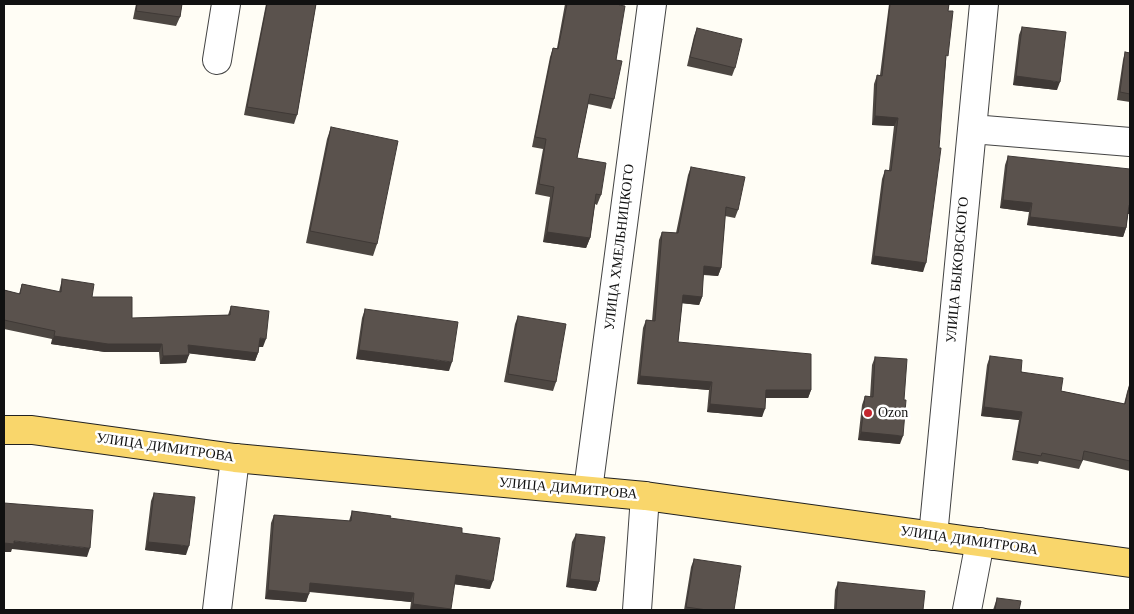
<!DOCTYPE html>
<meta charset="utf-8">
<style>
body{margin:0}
#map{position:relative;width:1134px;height:614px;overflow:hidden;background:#fffdf5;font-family:"Times New Roman",serif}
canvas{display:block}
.frame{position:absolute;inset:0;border:5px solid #111;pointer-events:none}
</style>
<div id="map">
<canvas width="1134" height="614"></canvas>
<div class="frame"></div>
</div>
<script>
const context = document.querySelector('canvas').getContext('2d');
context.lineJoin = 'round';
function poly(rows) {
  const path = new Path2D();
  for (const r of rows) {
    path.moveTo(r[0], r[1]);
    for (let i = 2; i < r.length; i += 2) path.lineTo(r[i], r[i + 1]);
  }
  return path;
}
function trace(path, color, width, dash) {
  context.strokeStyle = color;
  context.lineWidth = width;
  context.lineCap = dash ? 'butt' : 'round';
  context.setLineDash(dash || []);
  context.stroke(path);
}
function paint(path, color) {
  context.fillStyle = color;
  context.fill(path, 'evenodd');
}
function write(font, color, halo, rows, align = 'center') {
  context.font = font + ' "Times New Roman",serif';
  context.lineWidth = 5;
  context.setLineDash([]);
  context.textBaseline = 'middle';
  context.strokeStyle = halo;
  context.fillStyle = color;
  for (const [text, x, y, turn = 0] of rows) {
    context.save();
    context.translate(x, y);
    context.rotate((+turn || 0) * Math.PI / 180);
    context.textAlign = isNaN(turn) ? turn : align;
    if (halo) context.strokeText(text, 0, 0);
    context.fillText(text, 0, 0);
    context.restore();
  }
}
const minor = poly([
 [217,60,226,4],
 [972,129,1130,142],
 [588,490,652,4],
 [933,536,984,4],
 [217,610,235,458],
 [637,610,645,496],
 [967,610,980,542]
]);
const major = poly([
 [4,430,32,430,235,458,645,496,1130,563]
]);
trace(minor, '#444', 30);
trace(major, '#222', 30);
trace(minor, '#fff', 28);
trace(major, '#f9d66b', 28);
paint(poly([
 [136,4,182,4,180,17,176,26,133,19],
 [266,4,316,4,297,115,294,124,244,115],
 [565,4,619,4,614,99,611,109,588,104,577,158,601,195,597,205,595,204,590,238,586,248,543,242,550,197,535,194,543,149,532,147,550,57,553,48,557,48],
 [889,4,949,4,948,11,946,62,923,272,871,264,882,179,885,170,889,170,894,126,872,125,874,84,877,75,880,75],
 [1022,27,1057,90,1013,85,1019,35],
 [697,28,735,68,732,76,687,66,694,36],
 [1125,52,1130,53,1130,102,1117,100,1123,60],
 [331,127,377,244,373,256,306,243,327,139],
 [1008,156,1130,214,1128,214,1126,228,1123,237,1027,225,1029,212,1000,208,1005,165],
 [691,167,738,210,735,218,725,216,721,268,718,276,703,275,702,297,699,305,682,303,678,342,811,390,808,398,766,398,762,417,707,412,709,390,637,384,643,328,646,320,652,321,659,240,662,232,676,233,688,175],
 [62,279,92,297,132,318,228,315,231,306,263,347,259,347,258,353,255,361,189,353,186,363,160,364,159,352,105,352,51,344,52,339,4,329,4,290,19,294,22,284,59,292],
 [365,309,449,371,356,359,362,318],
 [518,316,556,382,553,391,504,382,515,324],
 [990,356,1061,391,1124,404,1127,392,1130,383,1130,471,1083,460,1079,469,1039,461,1038,464,1012,460,1019,420,981,416,987,365],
 [875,357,900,444,858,440,862,405,865,396,870,397,872,365],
 [154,493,186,555,145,550,151,501],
 [352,511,462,533,490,589,454,584,450,610,410,610,411,602,309,592,306,602,265,599,271,523,274,515,349,521],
 [576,534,599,582,596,591,566,587,572,542],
 [694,559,734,610,684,610,691,567],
 [838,582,923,610,834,610,835,590],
 [997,598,1019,610,993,610]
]), '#4d4742');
paint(poly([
 [1016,76,1060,82,1057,90,1013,85],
 [875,116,898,118,894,126,872,125],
 [1003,200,1032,203,1029,212,1000,208],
 [1129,205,1130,205,1130,214,1126,214],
 [1030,217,1126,228,1123,237,1027,225],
 [547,232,590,238,586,248,543,242],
 [874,256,926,263,923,272,871,264],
 [704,266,721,268,718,276,701,274],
 [683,295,702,297,699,305,680,303],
 [54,336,162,344,159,352,105,352,51,344],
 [260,338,266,339,263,347,257,347],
 [188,345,258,353,255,361,185,353],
 [359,350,452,362,449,371,356,359],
 [189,355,186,363,160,364,163,356],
 [640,376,712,382,709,390,637,384],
 [766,390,811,390,808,398,763,398],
 [710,404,765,409,762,417,707,412],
 [984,407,1022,412,1019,420,981,416],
 [861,432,903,436,900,444,858,440],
 [14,541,90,548,87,557,12,549,11,552,4,552,4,543],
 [148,542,189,546,186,555,145,550],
 [456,575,493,581,490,589,452,584],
 [570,579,599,582,596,591,566,587],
 [310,583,414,593,411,602,306,591],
 [268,590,309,594,306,602,265,599],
 [413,604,451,609,450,610,410,610]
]), '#3f3936');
const building = poly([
 [137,4,182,4,180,17,136,11,137,4],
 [267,4,316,4,297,115,247,107,267,4],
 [567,4,619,4,619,5,625,6,616,60,622,61,614,99,590,94,577,158,606,163,601,195,596,194,590,238,547,232,554,187,539,184,546,139,535,137,553,48,558,49,567,4],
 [890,4,949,4,948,11,953,11,948,56,946,55,939,148,941,148,926,263,874,256,885,170,891,171,898,118,875,116,877,75,882,76,890,4],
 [1022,27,1066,32,1060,82,1016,76,1022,27],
 [697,28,742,39,735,68,690,57,697,28],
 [1125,52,1130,53,1130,94,1120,92,1125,52],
 [331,127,398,141,377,244,310,231,331,127],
 [1008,156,1130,169,1130,205,1129,205,1126,228,1030,217,1032,203,1003,200,1008,156],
 [691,167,745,177,738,210,726,207,721,268,704,266,702,297,683,295,678,342,811,354,811,390,766,390,765,409,710,404,712,382,640,376,646,320,655,321,662,232,678,233,691,167],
 [62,279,94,284,92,297,132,297,132,318,230,315,231,306,269,311,266,339,260,338,258,353,188,345,189,355,163,356,162,344,108,344,54,336,55,331,4,320,4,290,20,294,22,284,61,292,62,279],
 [365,309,458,322,452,362,359,350,365,309],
 [518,316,566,324,556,382,508,374,518,316],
 [990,356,1022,360,1021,372,1063,378,1061,391,1125,404,1130,383,1130,461,1084,451,1082,461,1042,453,1041,456,1015,451,1022,412,984,407,990,356],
 [875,357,907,359,904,400,906,400,903,436,861,432,865,396,873,397,875,357],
 [154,493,195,497,189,546,148,542,154,493],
 [4,503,93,510,90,548,14,541,14,544,4,543,4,503],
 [352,511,391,516,390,518,462,528,462,533,500,538,493,581,456,575,451,609,413,604,414,593,310,583,309,594,268,590,274,515,351,521,352,511],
 [576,534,605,537,599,582,570,579,576,534],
 [694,559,741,566,734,610,707,610,686,607,694,559],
 [838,582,925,591,923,610,836,610,838,582],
 [997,598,1021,601,1019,610,995,610,997,598]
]);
paint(building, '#5a524d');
trace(building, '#3f3936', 1);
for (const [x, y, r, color] of [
 [868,413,5,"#c4262e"]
]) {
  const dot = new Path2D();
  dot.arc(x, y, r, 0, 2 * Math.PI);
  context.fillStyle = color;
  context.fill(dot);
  trace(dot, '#fff', 2);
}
write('14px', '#111', '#fff', [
 ["УЛИЦА ХМЕЛЬНИЦКОГО",620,247,-83],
 ["УЛИЦА БЫКОВСКОГО",958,270,-85],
 ["УЛИЦА ДИМИТРОВА",165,448,8],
 ["УЛИЦА ДИМИТРОВА",568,489,5],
 ["УЛИЦА ДИМИТРОВА",969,541,8]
]);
write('14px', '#111', '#fff', [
 ["Ozon",878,413]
], 'left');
</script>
